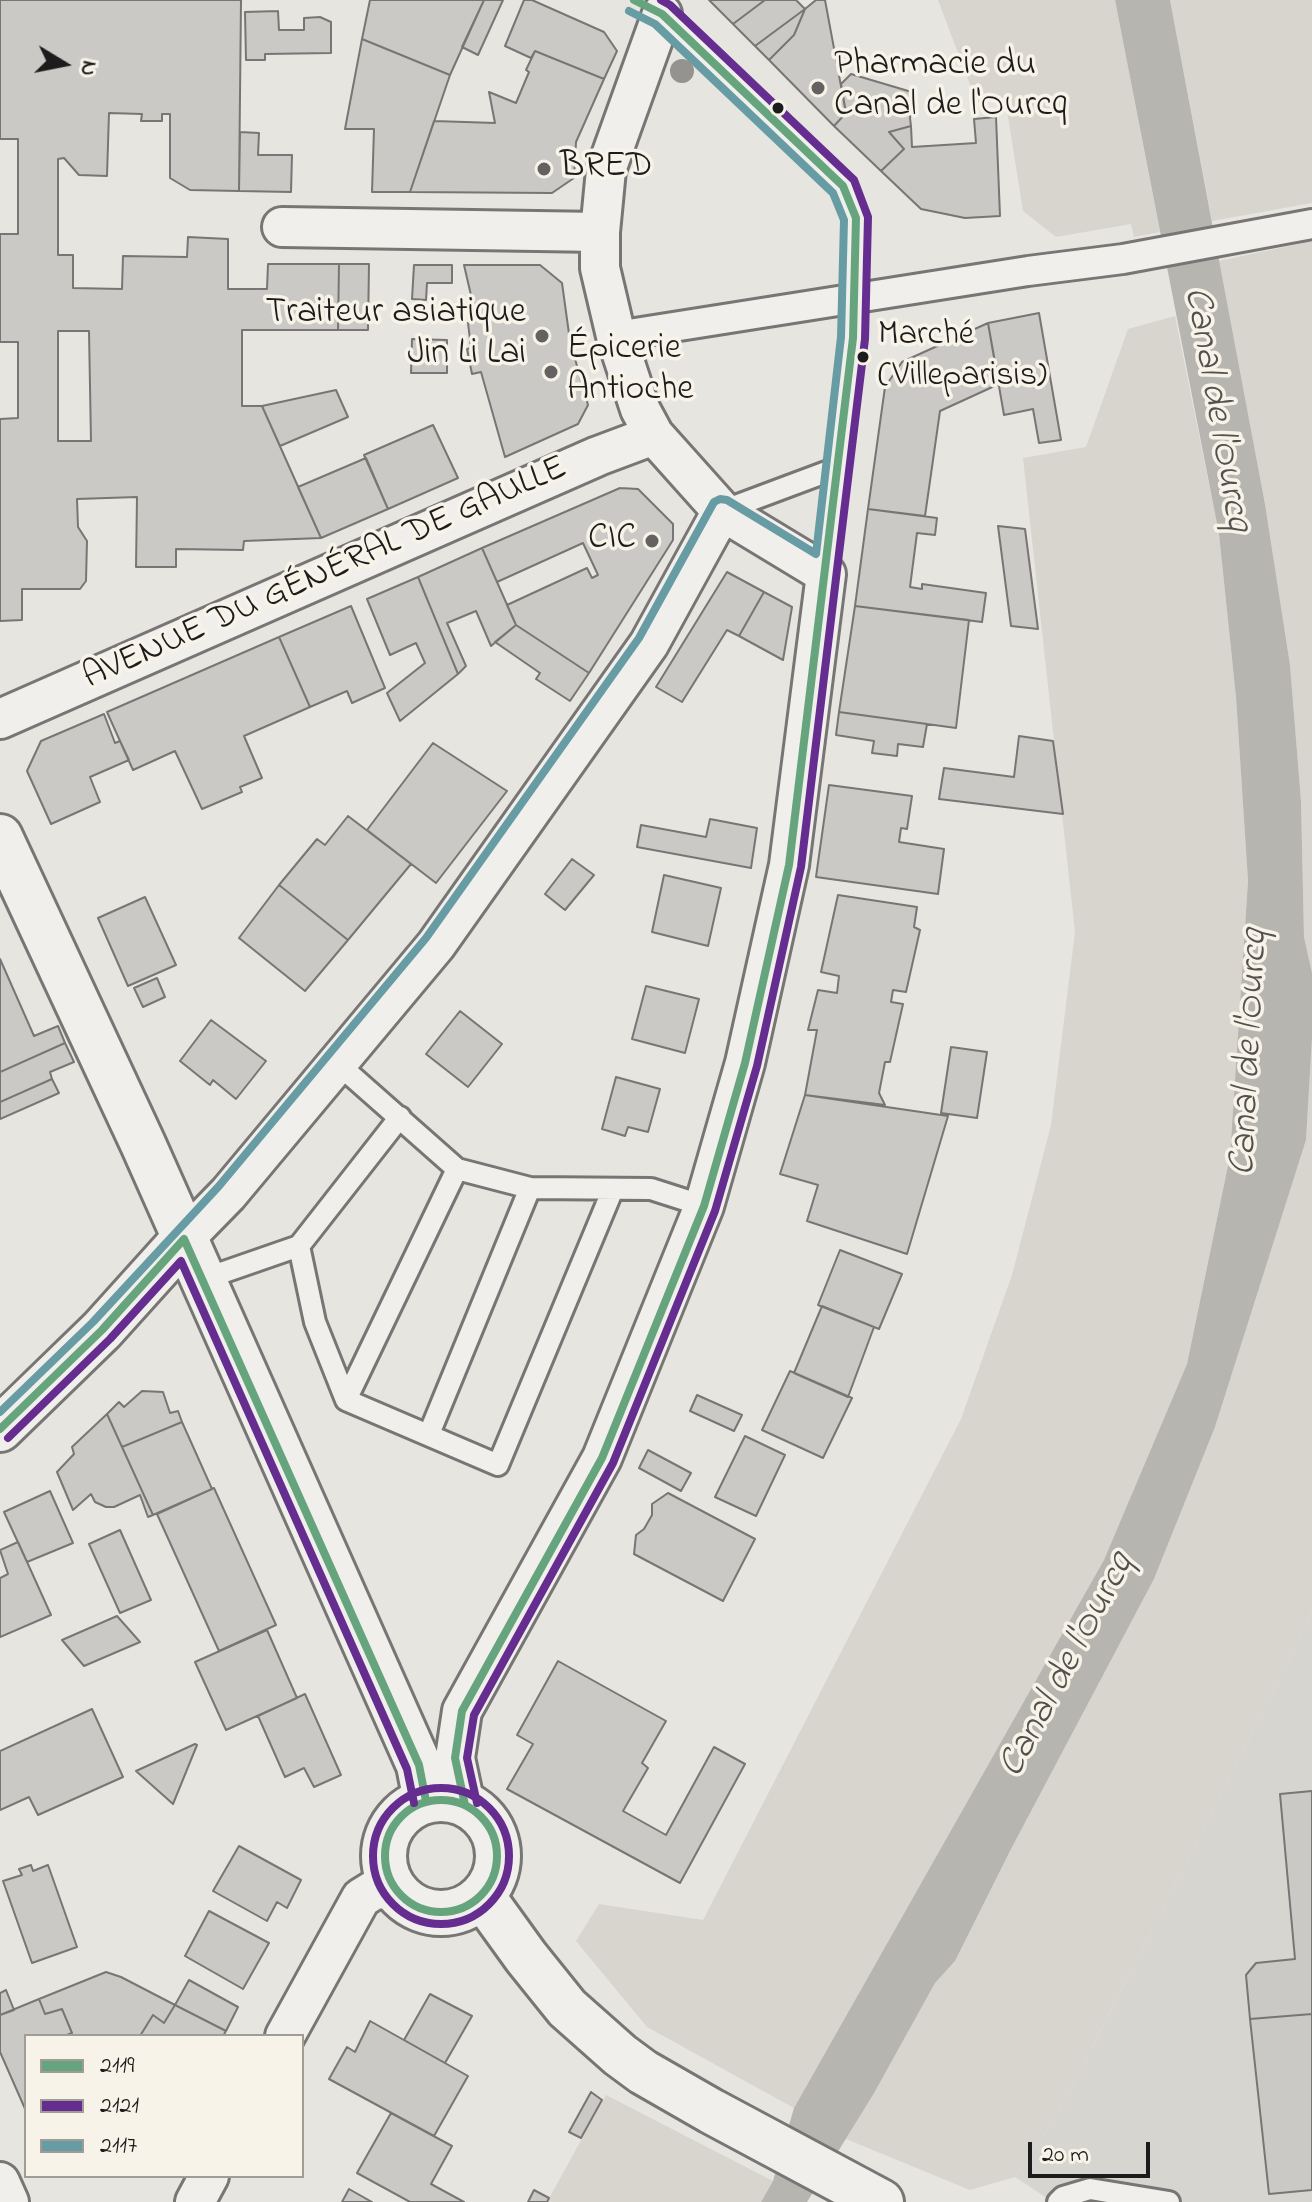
<!DOCTYPE html>
<meta charset="utf-8">
<style>
body{margin:0}
#map{position:relative;width:1312px;height:2202px;overflow:hidden;background:#e6e5e0;font-family:"Indie Flower",sans-serif}
canvas{display:block}
.legend{position:absolute;left:24px;top:2034px;width:280px;height:144px;box-sizing:border-box;background:#f7f3e8;border:2px solid #9f9d96;margin:0;padding:10px 14px;list-style:none;font-size:24px;color:#1c1c1c}
.legend li{display:flex;align-items:center;gap:16px;height:40px}
.legend b{width:40px;border:2px solid #9f9d96}
.north{position:absolute;left:24px;top:24px;width:80px;height:80px;-webkit-text-stroke:6px #f7f3e8;paint-order:stroke;rotate:100deg;font-size:22px;font-weight:700;line-height:32px;text-align:center;color:#1c1c1c}
.north::after{content:'';display:block;margin:auto;width:28px;height:36px;background:#1c1c1c;clip-path:polygon(50% 0,100% 100%,50% 72%,0 100%)}
.scale{position:absolute;left:1028px;top:2142px;width:122px;height:36px;box-sizing:border-box;border:4px solid #1c1c1c;border-top:0;padding-left:10px;font-size:24px;line-height:28px;white-space:nowrap;color:#1c1c1c;-webkit-text-stroke:6px #f7f3e8;paint-order:stroke}
</style>
<div id="map">
<canvas width="1312" height="2202"></canvas>
<ul class="legend">
<li><b style="height:10px;background:#66a47e"></b>2119</li>
<li><b style="height:10px;background:#662d91"></b>2121</li>
<li><b style="height:10px;background:#679ca4"></b>2117</li>
</ul>
<div class="north">N</div>
<div class="scale">20 m</div>
</div>
<script>
const context = document.querySelector('canvas').getContext('2d');
context.lineJoin = 'round';
function paint(path, color) {
  context.fillStyle = color;
  context.fill(path, 'evenodd');
}
function poly(rows) {
  const path = new Path2D();
  for (const r of rows) {
    if (r.length === 3) {
      path.moveTo(r[0] + r[2], r[1]);
      path.arc(r[0], r[1], r[2], 0, 2 * Math.PI);
      continue;
    }
    path.moveTo(r[0], r[1]);
    for (let i = 2; i < r.length; i += 2) path.lineTo(r[i], r[i + 1]);
  }
  return path;
}
function trace(path, color, width, dash) {
  context.strokeStyle = color;
  context.lineWidth = width;
  context.lineCap = dash ? 'butt' : 'round';
  context.setLineDash(dash || []);
  context.stroke(path);
}
function write(font, color, halo, rows, align = 'center') {
  context.font = font + ' "Indie Flower",sans-serif';
  context.lineWidth = 7;
  context.setLineDash([]);
  context.textBaseline = 'middle';
  context.strokeStyle = halo;
  context.fillStyle = color;
  for (const [text, x, y, turn = 0] of rows) {
    context.save();
    context.translate(x, y);
    context.rotate((+turn || 0) * Math.PI / 180);
    context.textAlign = isNaN(turn) ? turn : align;
    if (halo) context.strokeText(text, 0, 0);
    context.fillText(text, 0, 0);
    context.restore();
  }
}
paint(poly([
 [1312,1610,1312,2202,1053,2202,1015,2177,1059,2112,1288,1663]
]), '#d7d5cf');
paint(poly([
 [938,0,1115,0,1160,232,1134,237,1131,224,1056,237,1023,211,1005,98,977,103],
 [1170,0,1312,0,1312,203,1212,221],
 [1312,241,1312,973,1304,937,1301,801,1290,665,1265,504,1219,261],
 [1175,316,1219,534,1236,697,1248,881,1230,1156,1187,1364,1104,1561,794,2108,647,2027,576,1941,599,1904,703,1920,961,1419,1012,1275,1051,1125,1075,932,1023,458,1086,447,1128,329],
 [1312,1038,1312,1610,1288,1663,1059,2112,1015,2177,970,2190,846,2139,935,1983,955,1961,1010,1851,1154,1579,1215,1427,1306,1140],
 [606,2095,773,2181,761,2202,547,2202]
]), '#d8d5ce');
paint(poly([
 [1115,0,1170,0,1265,504,1290,665,1301,801,1304,937,1312,973,1312,1038,1306,1140,1215,1427,1154,1579,1010,1851,955,1961,935,1983,874,2093,807,2202,761,2202,773,2181,794,2108,1104,1560,1187,1364,1230,1156,1248,881,1236,697,1219,534]
]), '#b7b5af');
const building = poly([
 [0,0,241,0,239,191,190,190,170,178,170,114,162,114,162,121,141,121,142,114,109,113,107,176,79,175,64,158,58,159,58,255,73,255,73,288,122,289,123,256,187,257,188,237,228,239,228,289,267,289,268,264,339,264,338,330,242,330,242,406,262,406,321,538,244,541,243,550,176,549,176,567,136,567,137,497,77,499,78,527,87,541,86,581,80,589,22,589,22,620,0,621,0,419,18,418,18,342,0,342,0,234,18,234,18,139,0,139,0,0],
 [58,331,89,331,91,441,58,441,58,331],
 [370,0,484,0,450,75,362,39,370,0],
 [484,0,503,0,478,55,462,47,484,0],
 [524,0,532,0,604,32,617,51,604,79,535,51,531,58,505,46,524,0],
 [709,0,765,0,733,24,709,0],
 [765,0,796,0,805,9,755,46,733,24,765,0],
 [816,0,825,0,846,113,834,126,769,60,794,35,805,9,816,0],
 [805,9,794,35,769,60,755,46,805,9],
 [278,11,279,30,304,30,304,18,320,17,331,22,331,53,265,54,265,60,246,60,245,12,278,11],
 [362,39,450,75,410,192,372,192,374,129,345,129,362,39],
 [535,51,604,79,576,142,574,178,552,193,410,192,434,121,495,123,489,92,516,103,529,72,526,70,535,51],
 [851,74,915,93,910,118,911,126,889,132,904,149,881,171,834,126,846,113,841,84,851,74],
 [996,117,1000,216,965,218,921,209,881,171,904,149,889,132,911,126,912,147,976,143,974,119,996,117],
 [240,132,259,133,258,155,292,155,291,192,239,191,240,132],
 [339,264,369,264,368,330,338,330,339,264],
 [414,265,452,265,452,283,427,283,426,300,412,299,414,265],
 [464,265,540,265,562,283,570,341,588,405,578,424,505,457,481,372,472,374,467,349,471,348,468,323,481,320,479,303,473,304,464,265],
 [1039,313,1061,440,1039,443,1033,409,1004,415,988,323,1039,313],
 [988,323,999,384,940,411,925,516,868,509,885,387,902,362,988,323],
 [412,339,447,340,447,373,411,373,412,339],
 [336,390,348,417,280,446,262,406,336,390],
 [433,425,458,478,388,509,364,455,433,425],
 [366,458,388,509,321,538,298,487,366,458],
 [620,488,638,489,673,524,673,540,589,673,516,625,507,605,587,568,592,578,598,575,583,543,497,582,482,548,620,488],
 [868,509,937,518,935,535,917,533,910,587,922,589,922,584,986,593,982,622,855,606,868,509],
 [998,526,1025,529,1038,629,1011,626,998,526],
 [482,548,516,625,491,646,476,611,447,623,466,666,458,674,418,577,482,548],
 [727,572,764,592,739,636,727,630,682,702,656,687,727,572],
 [418,577,458,674,400,721,387,693,425,663,416,643,390,655,367,599,418,577],
 [764,592,792,607,783,660,739,636,764,592],
 [351,606,385,688,352,703,347,691,310,707,279,637,351,606],
 [855,606,969,620,956,728,839,712,855,606],
 [516,625,589,673,570,701,536,679,540,673,495,642,516,625],
 [279,637,310,707,244,736,262,778,240,787,242,792,202,809,175,751,133,770,107,712,279,637],
 [839,712,927,724,923,747,898,744,897,756,872,753,874,741,836,735,839,712],
 [104,714,115,743,120,741,129,760,90,777,100,802,51,824,27,771,41,741,104,714],
 [1019,736,1053,741,1063,814,939,799,944,768,1014,777,1019,736],
 [433,743,507,791,436,883,367,830,433,743],
 [829,785,912,796,907,829,901,828,899,842,944,849,938,894,816,877,829,785],
 [348,816,411,864,348,940,279,885,317,839,325,845,348,816],
 [710,819,757,828,751,868,637,847,641,825,706,837,710,819],
 [572,859,594,875,565,910,545,894,572,859],
 [664,875,721,888,708,946,652,932,664,875],
 [279,885,348,940,305,991,239,938,279,885],
 [838,895,917,907,914,927,920,930,906,992,893,990,891,1002,903,1004,890,1062,885,1062,879,1093,885,1105,805,1095,817,1030,808,1030,818,990,837,993,839,976,821,972,838,895],
 [145,897,176,965,128,986,98,918,145,897],
 [0,959,34,1036,58,1026,65,1043,0,1072,0,959],
 [157,978,165,997,143,1007,134,988,157,978],
 [646,986,699,999,685,1053,632,1039,646,986],
 [460,1011,502,1044,468,1087,426,1054,460,1011],
 [211,1020,266,1061,236,1099,213,1080,210,1085,180,1061,211,1020],
 [65,1043,74,1062,50,1072,52,1079,0,1102,0,1072,65,1043],
 [951,1047,987,1052,977,1118,941,1113,951,1047],
 [616,1077,660,1089,648,1132,628,1127,625,1136,602,1129,616,1077],
 [52,1079,59,1093,0,1119,0,1102,52,1079],
 [805,1095,948,1116,907,1254,807,1221,818,1185,780,1174,805,1095],
 [840,1250,902,1274,879,1329,818,1305,840,1250],
 [822,1306,874,1327,848,1397,794,1373,822,1306],
 [790,1371,852,1398,823,1458,762,1430,790,1371],
 [142,1391,163,1392,170,1413,178,1411,182,1422,122,1447,107,1414,119,1402,124,1407,142,1391],
 [697,1395,742,1415,734,1431,690,1411,697,1395],
 [107,1414,153,1515,148,1517,140,1495,114,1507,106,1507,95,1502,91,1494,73,1510,57,1472,74,1454,72,1447,107,1414],
 [182,1422,212,1489,153,1515,122,1447,182,1422],
 [745,1436,785,1455,756,1516,715,1497,745,1436],
 [648,1450,691,1473,681,1491,639,1468,648,1450],
 [214,1488,276,1625,219,1651,157,1514,214,1488],
 [50,1491,73,1543,27,1562,4,1512,50,1491],
 [668,1493,755,1539,723,1601,634,1554,636,1535,644,1529,652,1515,652,1504,668,1493],
 [120,1530,151,1600,120,1613,89,1544,120,1530],
 [18,1542,51,1615,0,1637,0,1578,8,1574,0,1550,18,1542],
 [117,1616,140,1642,84,1666,62,1640,117,1616],
 [267,1630,297,1698,226,1730,195,1662,267,1630],
 [558,1661,666,1721,642,1763,648,1768,623,1811,666,1835,714,1747,745,1764,680,1883,507,1789,533,1744,517,1735,558,1661],
 [305,1694,341,1775,314,1787,304,1768,285,1777,258,1716,305,1694],
 [92,1709,123,1777,38,1815,29,1797,0,1810,0,1751,92,1709],
 [195,1744,197,1745,173,1804,136,1771,195,1744],
 [1312,1791,1312,2014,1250,2019,1246,1975,1256,1963,1295,1959,1280,1794,1312,1791],
 [239,1846,301,1880,287,1908,277,1902,267,1921,213,1891,239,1846],
 [31,1865,33,1871,48,1865,77,1947,32,1963,3,1881,22,1875,19,1869,31,1865],
 [209,1911,269,1943,243,1989,185,1956,209,1911],
 [106,1972,121,1977,175,2005,164,2023,153,2015,140,2036,64,2036,72,2033,62,2009,45,2014,39,1999,106,1972],
 [189,1980,238,2007,226,2031,175,2005,189,1980],
 [6,1990,14,2010,0,2015,0,1993,6,1990],
 [430,1994,472,2016,445,2063,404,2040,430,1994],
 [39,1999,45,2014,62,2009,72,2033,64,2036,26,2036,26,2111,0,2052,0,2015,39,1999],
 [175,2005,226,2031,223,2036,140,2036,153,2015,164,2023,175,2005],
 [1312,2014,1312,2190,1269,2194,1250,2019,1312,2014],
 [370,2021,468,2076,434,2136,329,2079,347,2047,355,2052,370,2021],
 [591,2092,602,2100,581,2138,569,2132,591,2092],
 [391,2113,452,2146,431,2184,464,2202,410,2202,357,2173,391,2113],
 [349,2189,372,2202,342,2202,349,2189],
 [534,2190,549,2198,547,2202,528,2202,534,2190]
]);
paint(building, '#cac9c5');
trace(building, '#777674', 2);
const service = poly([
 [662,14,843,186,856,218,853,338,826,574],
 [722,511,837,468],
 [337,1063,457,1169,530,1188,651,1189,704,1206],
 [400,1117,299,1246,315,1322,346,1400,498,1465,613,1189],
 [201,1280,299,1246],
 [346,1400,457,1169],
 [429,1434,530,1188],
 [1058,2202,1063,2197,1090,2189,1169,2202]
]);
const pedestrian = poly([
 [616,336,1028,271,1123,259,1312,224]
]);
const minor = poly([
 [282,227,600,232],
 [0,719,598,456,654,435],
 [184,1239,228,1194,436,945,649,644,722,511],
 [465,1805,455,1758,462,1711,602,1458,704,1206,745,1063,789,865,826,574,722,511,654,435,640,409,616,336,600,268,600,232,606,170,662,14],
 [285,2036,361,1898,374,1890,394,1888],
 [0,2182,9,2202],
 [195,2202,209,2176]
]);
const tertiary = poly([
 [0,837,143,1144,419,1765,426,1801],
 [0,1429,102,1330,184,1239],
 [441,1856,57],
 [482,1896,526,1957,567,2008,620,2055,643,2072,711,2111,881,2202]
]);
trace(service, '#777674', 26);
trace(pedestrian, '#777674', 34);
trace(minor, '#777674', 44);
trace(tertiary, '#777674', 50);
trace(service, '#f0efeb', 20);
trace(pedestrian, '#f0efeb', 28);
trace(minor, '#f0efeb', 38);
trace(tertiary, '#f0efeb', 44);
trace(poly([
 [0,1429,102,1330,184,1239,419,1765,426,1801],
 [441,1856,56],
 [465,1805,455,1758,462,1711,602,1458,704,1206,745,1063,789,865,853,338,856,218,843,186,662,14,634,0]
]), '#66a47e', 8);
trace(poly([
 [8,1438,110,1339,181,1261,407,1769,414,1803],
 [441,1856,68],
 [477,1803,467,1758,474,1715,613,1463,715,1211,757,1066,801,867,865,339,868,217,854,180,670,5,661,0]
]), '#662d91', 8);
trace(poly([
 [0,1412,93,1322,219,1186,426,938,639,638,714,502,720,499,727,500,816,554,841,337,844,220,833,193,655,24,629,11]
]), '#679ca4', 8);
context.fillStyle = '#94938f';
for (const [x, y] of [
 [682,71]
]) {
  context.beginPath();
  context.arc(x, y, 12, 0, 2 * Math.PI);
  context.fill();
}
for (const [x, y, r, color] of [
 [818,88,8,"#636261"],
 [778,108,7,"#1c1c1c"],
 [544,169,8,"#636261"],
 [542,336,8,"#636261"],
 [863,357,7,"#1c1c1c"],
 [551,372,8,"#636261"],
 [652,541,8,"#636261"]
]) {
  const dot = new Path2D();
  dot.arc(x, y, r, 0, 2 * Math.PI);
  context.fillStyle = color;
  context.fill(dot);
  trace(dot, '#f7f3e8', 3);
}
write('34px', '#1c1c1c', '#f7f3e8', [
 ["Marché",878,337],
 ["(Villeparisis)",878,378]
], 'left');
write('36px', '#1c1c1c', '#f7f3e8', [
 ["Pharmacie du",834,67],
 ["Canal de l'Ourcq",834,108],
 ["BRED",560,169],
 ["Traiteur asiatique",526,315,"right"],
 ["Jin Li Lai",526,356,"right"],
 ["Épicerie",567,351],
 ["Antioche",567,392],
 ["CIC",636,541,"right"]
], 'left');
write('36px', '#1c1c1c', '#f7f3e8', [
 ["AVENUE DU GÉNÉRAL DE GAULLE",326,575,-24]
]);
write('italic 38px', '#52514e', '#f7f3e8', [
 ["Canal de l'Ourcq",1214,409,80],
 ["Canal de l'Ourcq",1252,1053,-87],
 ["Canal de l'Ourcq",1069,1667,-62]
]);
</script>
